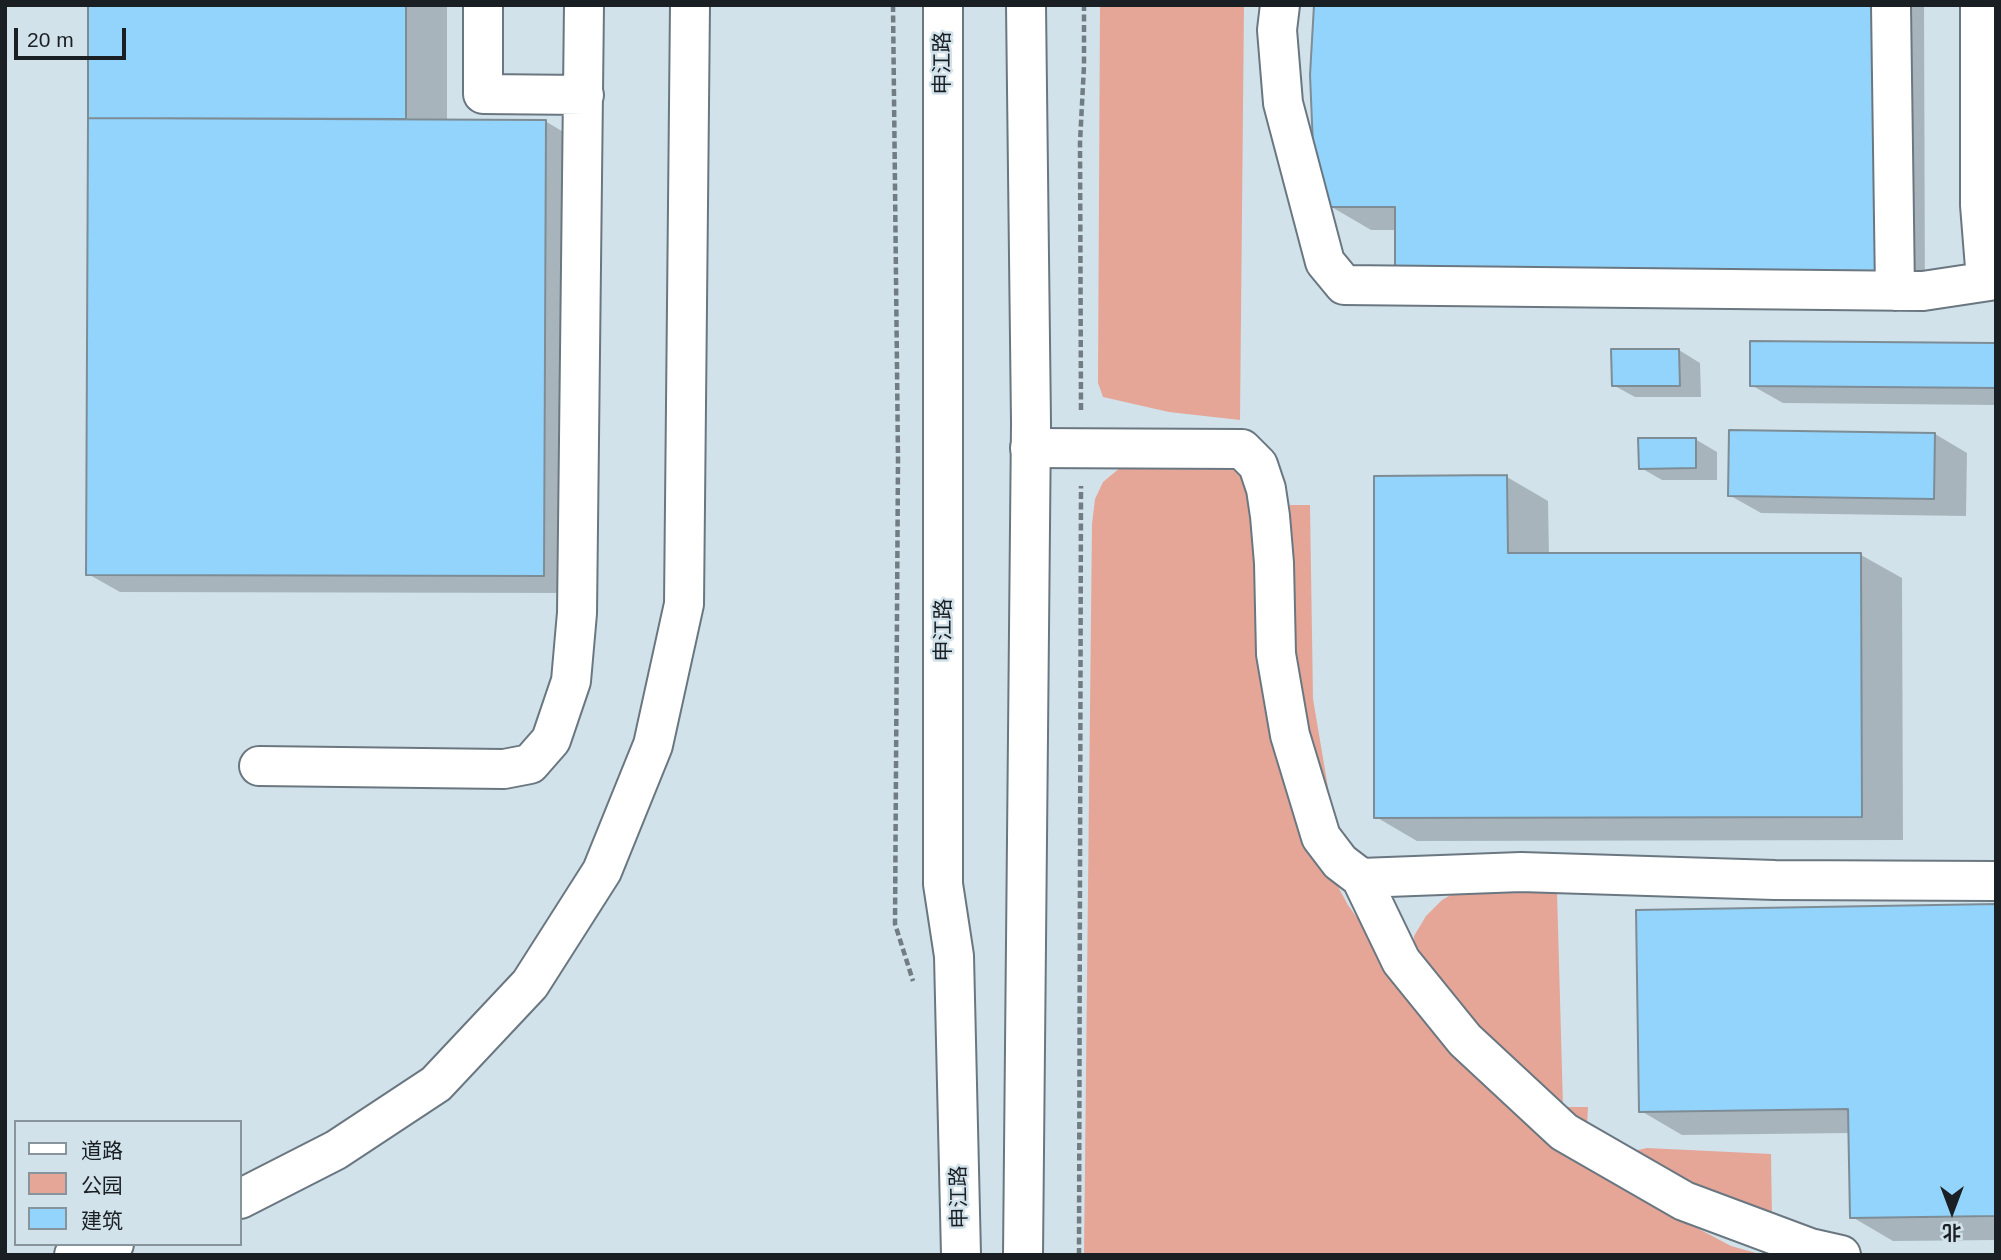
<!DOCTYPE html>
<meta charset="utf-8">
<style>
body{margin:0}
#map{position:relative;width:2001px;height:1260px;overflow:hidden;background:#d2e2eb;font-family:Arial,"Noto Sans SC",sans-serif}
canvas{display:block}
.frame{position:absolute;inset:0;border:7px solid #1a1f23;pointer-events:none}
.legend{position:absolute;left:14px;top:1120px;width:228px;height:126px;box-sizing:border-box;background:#d2e2eb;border:2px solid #88949b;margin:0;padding:9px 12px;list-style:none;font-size:21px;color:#1a1f23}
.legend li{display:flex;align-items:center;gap:14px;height:35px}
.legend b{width:35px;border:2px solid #88949b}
.north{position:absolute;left:1917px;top:1176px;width:70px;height:70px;-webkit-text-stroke:5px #d2e2eb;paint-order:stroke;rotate:180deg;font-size:19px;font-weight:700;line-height:28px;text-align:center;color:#1a1f23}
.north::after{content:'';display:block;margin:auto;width:24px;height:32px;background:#1a1f23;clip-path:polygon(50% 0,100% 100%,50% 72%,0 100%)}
.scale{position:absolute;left:14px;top:28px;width:112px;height:32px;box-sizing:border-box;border:4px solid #1a1f23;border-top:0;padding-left:9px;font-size:21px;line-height:24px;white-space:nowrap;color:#1a1f23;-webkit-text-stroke:5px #d2e2eb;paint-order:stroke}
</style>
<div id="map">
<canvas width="2001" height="1260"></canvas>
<div class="frame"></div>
<ul class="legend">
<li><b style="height:9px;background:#fff"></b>道路</li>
<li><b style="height:19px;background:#e5a698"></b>公园</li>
<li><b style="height:19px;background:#92d4fc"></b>建筑</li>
</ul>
<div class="north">北</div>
<div class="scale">20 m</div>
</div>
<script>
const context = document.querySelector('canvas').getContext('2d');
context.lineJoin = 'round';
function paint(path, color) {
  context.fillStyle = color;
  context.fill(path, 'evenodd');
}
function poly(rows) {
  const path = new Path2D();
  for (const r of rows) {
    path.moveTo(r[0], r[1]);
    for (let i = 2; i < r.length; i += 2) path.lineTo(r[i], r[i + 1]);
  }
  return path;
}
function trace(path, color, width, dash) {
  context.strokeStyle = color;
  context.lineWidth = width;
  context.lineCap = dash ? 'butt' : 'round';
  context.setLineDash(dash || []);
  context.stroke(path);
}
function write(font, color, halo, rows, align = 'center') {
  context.font = font + ' Arial,"Noto Sans SC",sans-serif';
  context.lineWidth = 5;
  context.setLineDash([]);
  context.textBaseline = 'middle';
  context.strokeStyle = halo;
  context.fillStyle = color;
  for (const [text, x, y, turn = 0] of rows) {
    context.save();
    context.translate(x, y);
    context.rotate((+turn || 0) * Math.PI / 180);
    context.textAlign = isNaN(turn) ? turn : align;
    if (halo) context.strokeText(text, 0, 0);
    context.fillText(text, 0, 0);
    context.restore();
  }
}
paint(poly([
 [1100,5,1244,5,1240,420,1169,412,1103,397,1098,383],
 [1121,467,1242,469,1261,542,1304,824,1348,905,1408,989,1474,1072,1603,1178,1731,1246,1763,1255,1084,1255,1092,524,1095,499,1103,482],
 [1290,505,1310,505,1313,699,1334,823,1307,723,1294,654],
 [1461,889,1557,891,1563,1107,1588,1107,1587,1126,1629,1152,1647,1148,1771,1154,1772,1221,1570,1126,1415,962,1414,936,1426,916,1442,900]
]), '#e5a698');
paint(poly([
 [90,5,447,5,447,121,545,121,577,140,576,593,120,592,88,574],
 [1316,5,1924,5,1925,306,1438,307,1396,283,1396,230,1371,230,1330,206],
 [1996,344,1996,405,1783,403,1751,385],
 [1679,350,1700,363,1701,397,1635,397,1613,385],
 [1935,434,1967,453,1966,516,1761,513,1729,495],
 [1695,439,1717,452,1717,480,1662,480,1641,468],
 [1507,477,1548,501,1549,555,1861,555,1902,578,1903,840,1417,841,1376,817],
 [1996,906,1996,1240,1893,1241,1852,1217,1851,1133,1682,1135,1641,1111]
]), '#0003');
const building = poly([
 [88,5,406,5,406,119,88,118,88,5],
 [1314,5,1883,5,1884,283,1395,284,1395,207,1328,207,1313,146,1310,75,1314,5],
 [88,118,546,120,544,576,86,575,88,118],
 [1750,341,1996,343,1996,388,1750,386,1750,341],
 [1611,349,1679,349,1680,386,1612,386,1611,349],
 [1729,430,1935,433,1934,499,1728,496,1729,430],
 [1638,438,1696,438,1696,468,1639,469,1638,438],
 [1507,475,1508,553,1861,553,1862,817,1374,818,1374,476,1507,475],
 [1996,904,1996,1216,1850,1218,1848,1109,1639,1112,1636,910,1996,904]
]);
paint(building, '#92d4fc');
trace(building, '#7e8c95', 2);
const minor = poly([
 [483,5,483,94,584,95],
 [1280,5,1277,30,1283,103,1325,262,1344,285,1923,291,1996,280],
 [1891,5,1895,291],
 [1980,5,1980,205,1986,280],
 [1030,448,1242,449,1258,465,1266,489,1270,516,1274,563,1276,654,1290,735,1321,837,1340,862,1361,878,1521,872,1775,880,1996,881],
 [259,766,504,769,530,764,551,740,571,681,577,613,584,5],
 [1361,878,1401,961,1465,1040,1564,1132,1684,1201,1810,1248,1841,1255],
 [240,1199,336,1150,436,1084,530,984,602,871,653,745,684,604,690,5],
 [74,1255,114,1244]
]);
const major = poly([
 [943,5,943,884,954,956,961,1255],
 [1023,1255,1031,423,1026,5]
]);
trace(minor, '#6a7780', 42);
trace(major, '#6a7780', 42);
trace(poly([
 [893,5,898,459,895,924,913,981],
 [1081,410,1080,142,1084,66,1084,5],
 [1079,1255,1081,486]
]), '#727d83', 4.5, [7, 3.5]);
trace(minor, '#fff', 38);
trace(major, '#fff', 38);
write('21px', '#1a1f23', '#d2e2eb', [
 ["申江路",943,63,-90],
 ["申江路",944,630,-90],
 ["申江路",960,1197,-91]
]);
</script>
